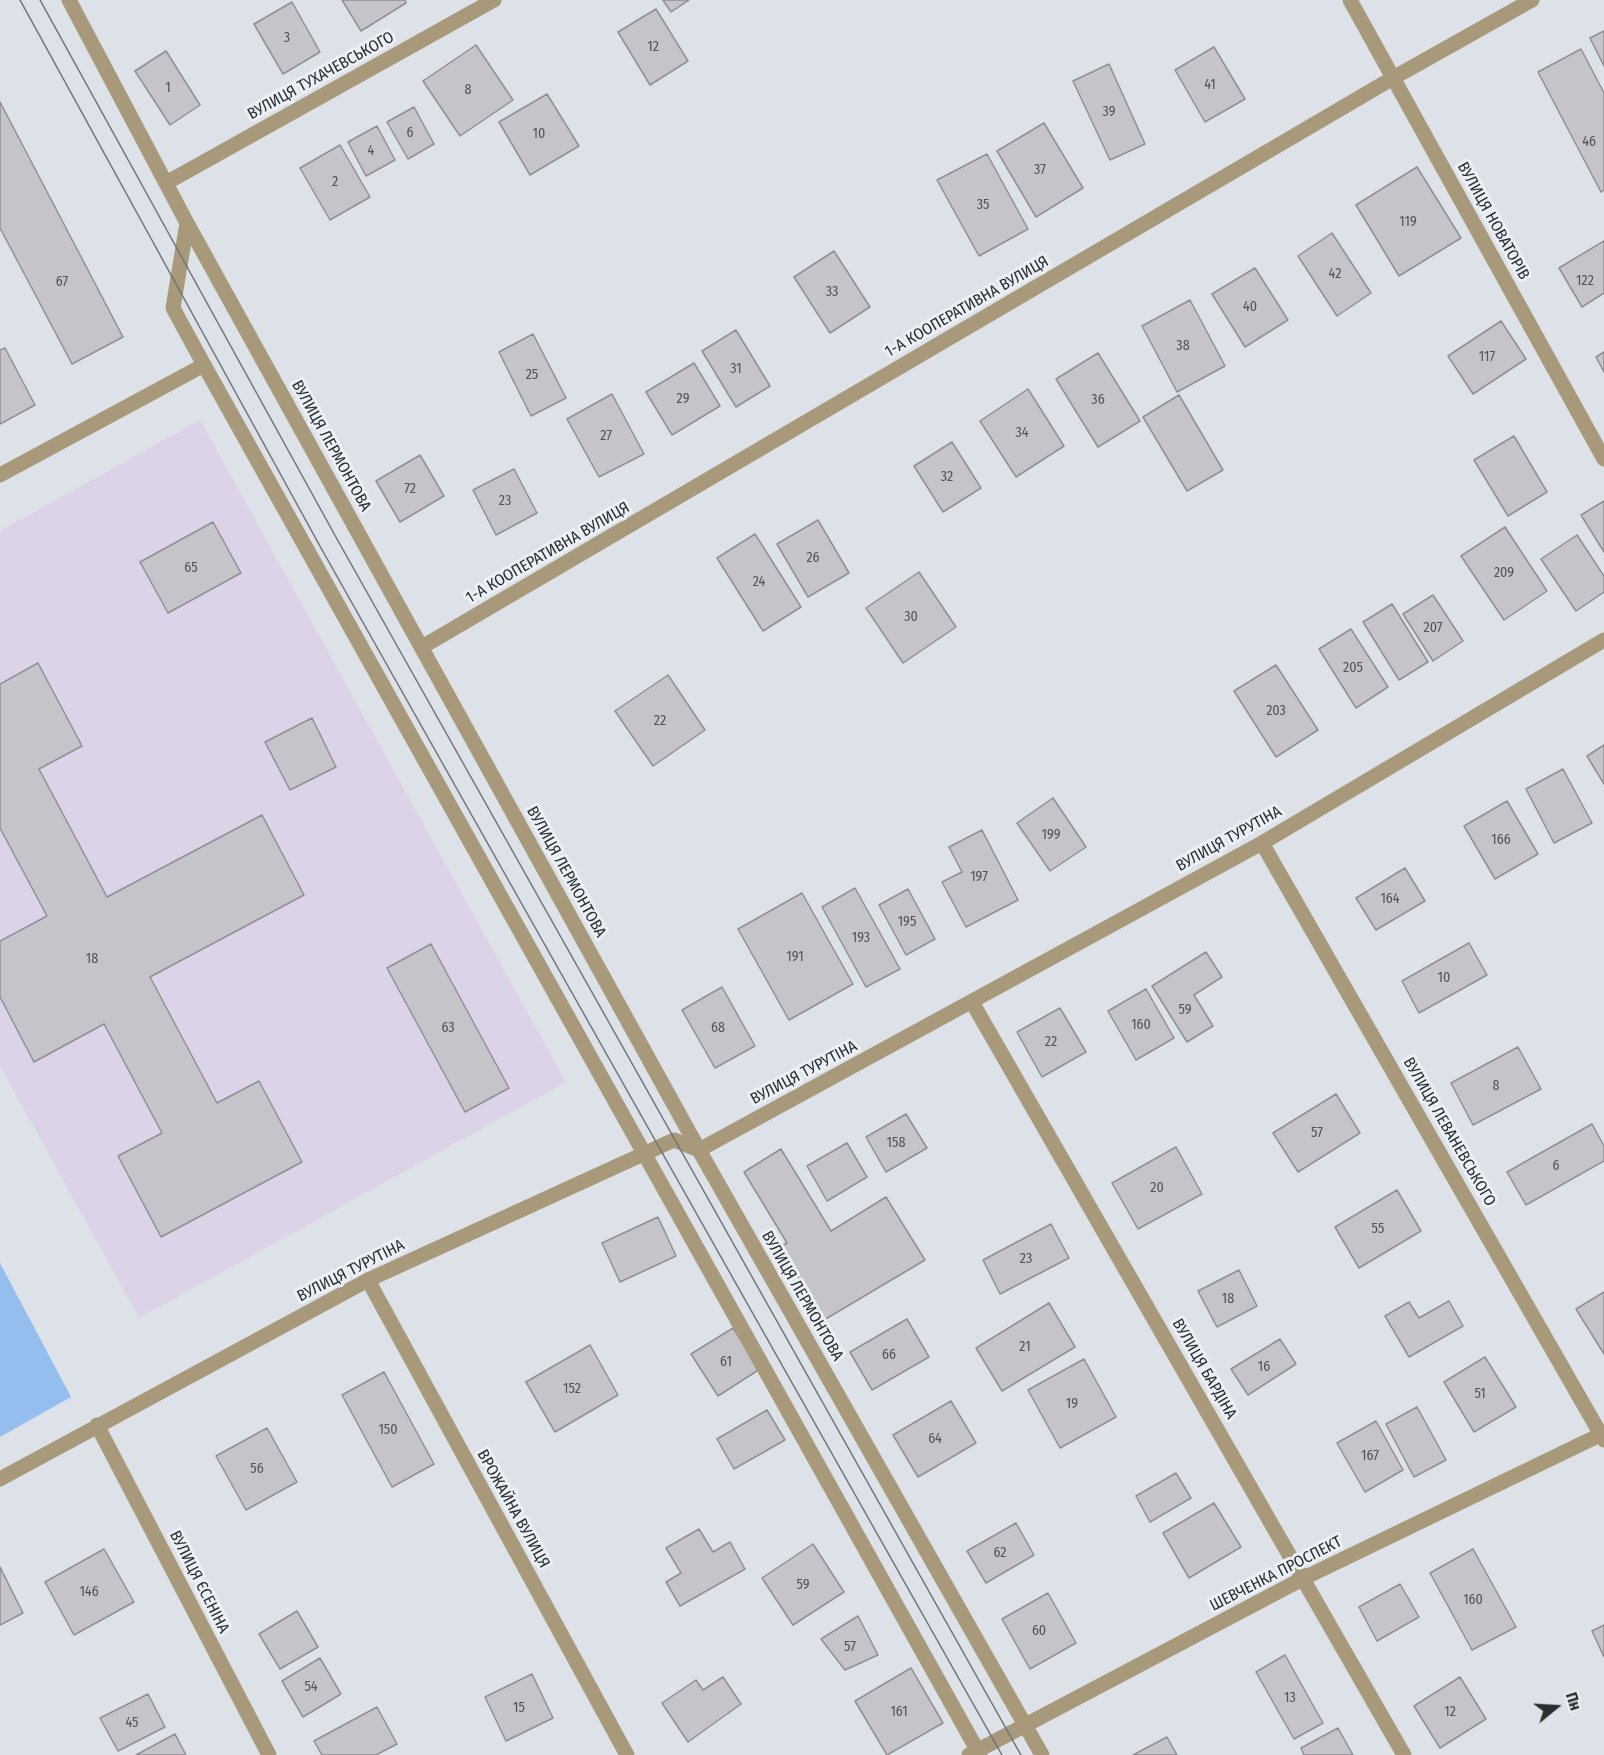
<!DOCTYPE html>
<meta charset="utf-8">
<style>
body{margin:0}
#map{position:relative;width:1604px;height:1755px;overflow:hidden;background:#dde2e8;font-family:"Fira Sans Condensed",sans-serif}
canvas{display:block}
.north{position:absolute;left:1526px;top:1677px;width:60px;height:60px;-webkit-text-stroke:4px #eaf0f5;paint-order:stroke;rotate:72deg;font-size:16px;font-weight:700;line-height:24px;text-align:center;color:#2b2d2f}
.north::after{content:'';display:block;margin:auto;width:21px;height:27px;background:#2b2d2f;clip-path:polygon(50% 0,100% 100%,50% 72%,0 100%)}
</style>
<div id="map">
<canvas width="1604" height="1755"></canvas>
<div class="north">Пн</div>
</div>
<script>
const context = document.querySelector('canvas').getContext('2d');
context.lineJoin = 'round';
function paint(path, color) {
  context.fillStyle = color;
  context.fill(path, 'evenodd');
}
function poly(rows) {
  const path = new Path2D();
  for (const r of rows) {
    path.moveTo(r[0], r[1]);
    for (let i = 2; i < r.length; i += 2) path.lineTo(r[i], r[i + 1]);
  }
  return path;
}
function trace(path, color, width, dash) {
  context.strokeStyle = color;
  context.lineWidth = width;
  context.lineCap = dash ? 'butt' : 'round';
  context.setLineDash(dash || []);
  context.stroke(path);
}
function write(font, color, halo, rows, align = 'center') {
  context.font = font + ' "Fira Sans Condensed",sans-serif';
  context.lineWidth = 6;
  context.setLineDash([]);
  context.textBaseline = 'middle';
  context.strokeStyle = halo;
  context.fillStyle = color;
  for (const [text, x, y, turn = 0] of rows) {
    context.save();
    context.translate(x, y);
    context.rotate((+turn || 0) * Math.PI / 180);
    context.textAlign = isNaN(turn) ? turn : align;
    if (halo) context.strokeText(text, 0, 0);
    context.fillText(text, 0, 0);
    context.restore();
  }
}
paint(poly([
 [200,420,566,1082,139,1318,0,1066,0,531]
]), '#ddd3e8');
paint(poly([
 [0,1263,71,1397,0,1437]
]), '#93beed');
const building = poly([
 [342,0,405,0,406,3,361,31,342,0],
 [663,0,689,0,671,12,663,0],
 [292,2,320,52,283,74,254,24,292,2],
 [656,9,688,61,650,85,618,32,656,9],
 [1604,31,1604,66,1590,38,1604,31],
 [476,45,513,100,460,136,423,81,476,45],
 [1214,47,1245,99,1205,122,1175,70,1214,47],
 [1581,49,1604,93,1604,190,1601,192,1538,72,1581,49],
 [166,51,200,105,170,125,135,71,166,51],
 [1109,64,1145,144,1110,160,1073,81,1109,64],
 [547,94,579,146,530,175,499,122,547,94],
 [0,102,123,337,72,364,0,228,0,102],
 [414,107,434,144,408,159,387,122,414,107],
 [1044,123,1083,188,1036,217,997,151,1044,123],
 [377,126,395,160,366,176,348,142,377,126],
 [340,145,370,197,330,220,300,168,340,145],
 [987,154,1028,229,979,256,937,180,987,154],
 [1417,167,1461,238,1399,276,1356,205,1417,167],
 [1332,233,1371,293,1337,316,1298,256,1332,233],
 [1604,241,1604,293,1582,307,1559,268,1604,241],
 [834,251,870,307,830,333,794,277,834,251],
 [1255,268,1288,320,1245,347,1212,294,1255,268],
 [1190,300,1225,366,1177,392,1142,326,1190,300],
 [1501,321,1526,359,1473,394,1448,356,1501,321],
 [736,330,770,386,736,407,702,351,736,330],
 [533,334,566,398,531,416,499,352,533,334],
 [5,348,35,405,0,424,0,350,5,348],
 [1604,352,1604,372,1596,357,1604,352],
 [1098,353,1140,421,1098,447,1056,379,1098,353],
 [694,363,720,406,672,435,646,392,694,363],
 [1028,389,1064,446,1016,477,980,421,1028,389],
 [612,394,644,454,599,477,567,419,612,394],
 [1179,395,1223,470,1187,491,1143,417,1179,395],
 [1514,436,1547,492,1508,516,1474,460,1514,436],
 [952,442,981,488,943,512,914,466,952,442],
 [420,455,444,496,400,522,376,481,420,455],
 [514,469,537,513,496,535,473,490,514,469],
 [1604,501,1604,552,1581,515,1604,501],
 [818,520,849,573,808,597,777,544,818,520],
 [213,522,241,573,168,613,140,562,213,522],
 [1505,527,1547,591,1504,620,1461,556,1505,527],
 [755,534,801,607,763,631,717,558,755,534],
 [1577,535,1604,576,1604,592,1576,611,1541,559,1577,535],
 [919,572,956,627,903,663,866,608,919,572],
 [1433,595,1463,641,1433,661,1403,614,1433,595],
 [1392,604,1428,662,1399,680,1363,622,1392,604],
 [1351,629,1388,687,1356,708,1319,649,1351,629],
 [38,663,82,746,39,769,107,897,262,815,304,895,150,977,217,1103,259,1081,302,1162,161,1237,118,1156,162,1133,104,1024,34,1062,0,997,0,941,47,916,0,828,0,684,38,663],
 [1276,665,1318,730,1276,757,1234,691,1276,665],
 [668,675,705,730,653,766,615,711,668,675],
 [312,718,336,767,290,790,265,742,312,718],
 [1604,745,1604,784,1587,756,1604,745],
 [1563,769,1592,823,1554,843,1526,789,1563,769],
 [1053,798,1086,847,1050,871,1017,823,1053,798],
 [1507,801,1538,854,1495,879,1464,826,1507,801],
 [982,830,1018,900,966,927,942,882,962,872,949,847,982,830],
 [1405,868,1425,901,1376,930,1356,898,1405,868],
 [855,888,900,969,866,987,822,907,855,888],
 [908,889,935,939,906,955,879,905,908,889],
 [802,893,853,984,789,1020,738,929,802,893],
 [1469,943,1487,975,1419,1013,1402,981,1469,943],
 [431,944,509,1088,465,1112,387,968,431,944],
 [1206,952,1222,977,1194,995,1213,1026,1187,1042,1152,986,1206,952],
 [722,987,755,1046,715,1068,682,1010,722,987],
 [1146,989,1174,1038,1136,1060,1108,1011,1146,989],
 [1060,1008,1086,1052,1042,1077,1017,1032,1060,1008],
 [1518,1047,1541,1089,1473,1125,1451,1083,1518,1047],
 [1336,1094,1360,1133,1298,1172,1273,1133,1336,1094],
 [906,1114,927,1148,886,1172,866,1137,906,1114],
 [1592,1124,1604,1146,1604,1161,1526,1205,1507,1172,1592,1124],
 [847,1143,867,1177,827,1201,807,1166,847,1143],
 [1176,1147,1202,1194,1138,1229,1112,1183,1176,1147],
 [781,1149,831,1231,886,1197,925,1260,824,1320,780,1247,787,1243,744,1172,781,1149],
 [1397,1190,1421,1231,1359,1268,1335,1227,1397,1190],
 [658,1217,676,1256,620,1282,602,1243,658,1217],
 [1051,1224,1069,1258,1000,1294,983,1260,1051,1224],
 [1239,1270,1257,1306,1217,1327,1198,1291,1239,1270],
 [1604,1292,1604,1354,1576,1309,1604,1292],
 [1449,1301,1463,1326,1409,1357,1385,1316,1409,1302,1419,1318,1449,1301],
 [1049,1303,1075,1347,1002,1391,976,1348,1049,1303],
 [907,1319,929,1357,872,1390,850,1352,907,1319],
 [733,1328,760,1369,718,1396,691,1354,733,1328],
 [1280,1339,1296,1364,1248,1395,1231,1369,1280,1339],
 [590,1345,618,1395,555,1432,526,1382,590,1345],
 [1485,1357,1516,1407,1474,1432,1444,1382,1485,1357],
 [1084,1359,1116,1417,1060,1448,1028,1390,1084,1359],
 [384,1372,434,1464,392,1487,342,1395,384,1372],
 [951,1401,976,1443,918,1477,893,1435,951,1401],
 [1417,1407,1446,1460,1414,1477,1386,1424,1417,1407],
 [767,1410,785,1440,734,1469,717,1439,767,1410],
 [1376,1421,1403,1470,1365,1492,1337,1443,1376,1421],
 [267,1428,297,1482,246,1510,216,1456,267,1428],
 [1176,1473,1191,1498,1150,1522,1136,1496,1176,1473],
 [1214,1503,1241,1547,1189,1578,1163,1533,1214,1503],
 [1016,1523,1034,1555,986,1583,967,1551,1016,1523],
 [699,1529,713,1552,730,1542,745,1569,680,1606,666,1582,681,1573,666,1548,699,1529],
 [813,1544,844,1592,793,1625,762,1578,813,1544],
 [104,1549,134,1602,74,1635,45,1582,104,1549],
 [1473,1549,1516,1627,1472,1650,1430,1573,1473,1549],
 [0,1567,23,1613,0,1625,0,1567],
 [1400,1584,1419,1617,1377,1641,1359,1607,1400,1584],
 [1048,1593,1076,1643,1030,1669,1002,1619,1048,1593],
 [297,1611,318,1647,280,1669,259,1634,297,1611],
 [858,1616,878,1655,845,1670,821,1639,858,1616],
 [1604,1625,1604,1657,1592,1631,1604,1625],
 [1285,1655,1323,1723,1294,1739,1256,1672,1285,1655],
 [320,1658,341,1694,303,1717,282,1681,320,1658],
 [911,1668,943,1723,887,1755,855,1701,911,1668],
 [532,1674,553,1718,506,1741,485,1697,532,1674],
 [723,1677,741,1704,688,1742,662,1703,696,1680,703,1690,723,1677],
 [1460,1677,1486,1719,1440,1748,1414,1706,1460,1677],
 [148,1694,165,1727,118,1751,100,1718,148,1694],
 [377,1707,397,1744,376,1755,322,1755,314,1741,377,1707],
 [1338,1728,1353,1755,1304,1755,1301,1748,1338,1728],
 [175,1734,186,1755,136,1755,175,1734],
 [1167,1737,1177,1755,1133,1755,1167,1737]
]);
paint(building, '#c5c4ca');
trace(building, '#908f96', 1.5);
trace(poly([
 [69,0,187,223,699,1150,1042,1755],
 [1350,0,1604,459],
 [166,183,494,0],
 [204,365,980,1755],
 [0,475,204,365,173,308,187,223],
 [422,647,1393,78,1532,0],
 [1262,843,1604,1440],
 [972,1002,1404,1755],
 [368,1280,627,1755],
 [97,1425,269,1755],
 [969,1755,1304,1578,1604,1433]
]), '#a7997a', 15);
trace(poly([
 [0,1479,368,1280,674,1140,699,1150,1262,843,1604,640]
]), '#a7997a', 15);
trace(poly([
 [20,0,321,548,1002,1755],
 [40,0,337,539,1021,1755]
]), '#6f7276', 1.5);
write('14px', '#525356', null, [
 ["3",287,38],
 ["12",653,47],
 ["41",1210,85],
 ["1",168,88],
 ["8",468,90],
 ["39",1109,112],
 ["6",410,133],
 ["10",539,134],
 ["46",1589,142],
 ["4",371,151],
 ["37",1040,170],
 ["2",335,182],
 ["35",983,205],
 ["119",1408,222],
 ["42",1335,274],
 ["122",1585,281],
 ["67",62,282],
 ["33",832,292],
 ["40",1250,307],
 ["38",1183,346],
 ["117",1487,357],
 ["31",736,369],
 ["25",532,375],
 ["29",683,399],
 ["36",1098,400],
 ["34",1022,433],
 ["27",606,436],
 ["32",947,477],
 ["72",410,489],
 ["23",505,501],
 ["26",813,558],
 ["65",191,568],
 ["209",1504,573],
 ["24",759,582],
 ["30",911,617],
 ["207",1433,628],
 ["205",1353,668],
 ["203",1276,711],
 ["22",660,721],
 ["199",1051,835],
 ["166",1501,840],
 ["197",979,877],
 ["164",1390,899],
 ["195",907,922],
 ["193",861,938],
 ["191",795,957],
 ["18",92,959],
 ["10",1444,978],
 ["59",1185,1010],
 ["160",1141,1025],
 ["63",448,1028],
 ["68",718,1028],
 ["22",1051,1042],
 ["8",1496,1086],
 ["57",1317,1133],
 ["158",896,1143],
 ["6",1556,1166],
 ["20",1157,1188],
 ["55",1378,1229],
 ["23",1026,1259],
 ["18",1228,1299],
 ["21",1025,1347],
 ["66",889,1355],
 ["61",726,1362],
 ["16",1264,1367],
 ["152",572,1389],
 ["51",1480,1394],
 ["19",1072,1404],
 ["150",388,1430],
 ["64",935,1439],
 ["167",1370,1456],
 ["56",257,1469],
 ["62",1000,1553],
 ["59",803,1585],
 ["146",89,1592],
 ["160",1473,1600],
 ["60",1039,1631],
 ["57",850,1647],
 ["54",311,1687],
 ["13",1290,1698],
 ["15",519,1708],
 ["161",899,1712],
 ["12",1450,1712],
 ["45",132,1723]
]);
write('16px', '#2b2d2f', '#eaf0f5', [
 ["ВУЛИЦЯ ТУХАЧЕВСЬКОГО",321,76,-29],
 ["ВУЛИЦЯ НОВАТОРІВ",1493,221,61],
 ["1-А КООПЕРАТИВНА ВУЛИЦЯ",967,307,-30],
 ["ВУЛИЦЯ ЛЕРМОНТОВА",331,446,61],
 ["1-А КООПЕРАТИВНА ВУЛИЦЯ",548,553,-30],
 ["ВУЛИЦЯ ТУРУТІНА",1229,839,-29],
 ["ВУЛИЦЯ ЛЕРМОНТОВА",566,872,61],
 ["ВУЛИЦЯ ТУРУТІНА",804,1073,-28],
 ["ВУЛИЦЯ ЛЕВАНЕВСЬКОГО",1449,1132,60],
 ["ВУЛИЦЯ ТУРУТІНА",351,1271,-27],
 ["ВУЛИЦЯ ЛЕРМОНТОВА",802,1296,60],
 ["ВУЛИЦЯ БАРДІНА",1204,1369,60],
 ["ВРОЖАЙНА ВУЛИЦЯ",513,1509,61],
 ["ШЕВЧЕНКА ПРОСПЕКТ",1276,1574,-27],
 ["ВУЛИЦЯ ЄСЕНІНА",199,1582,63]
]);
</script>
